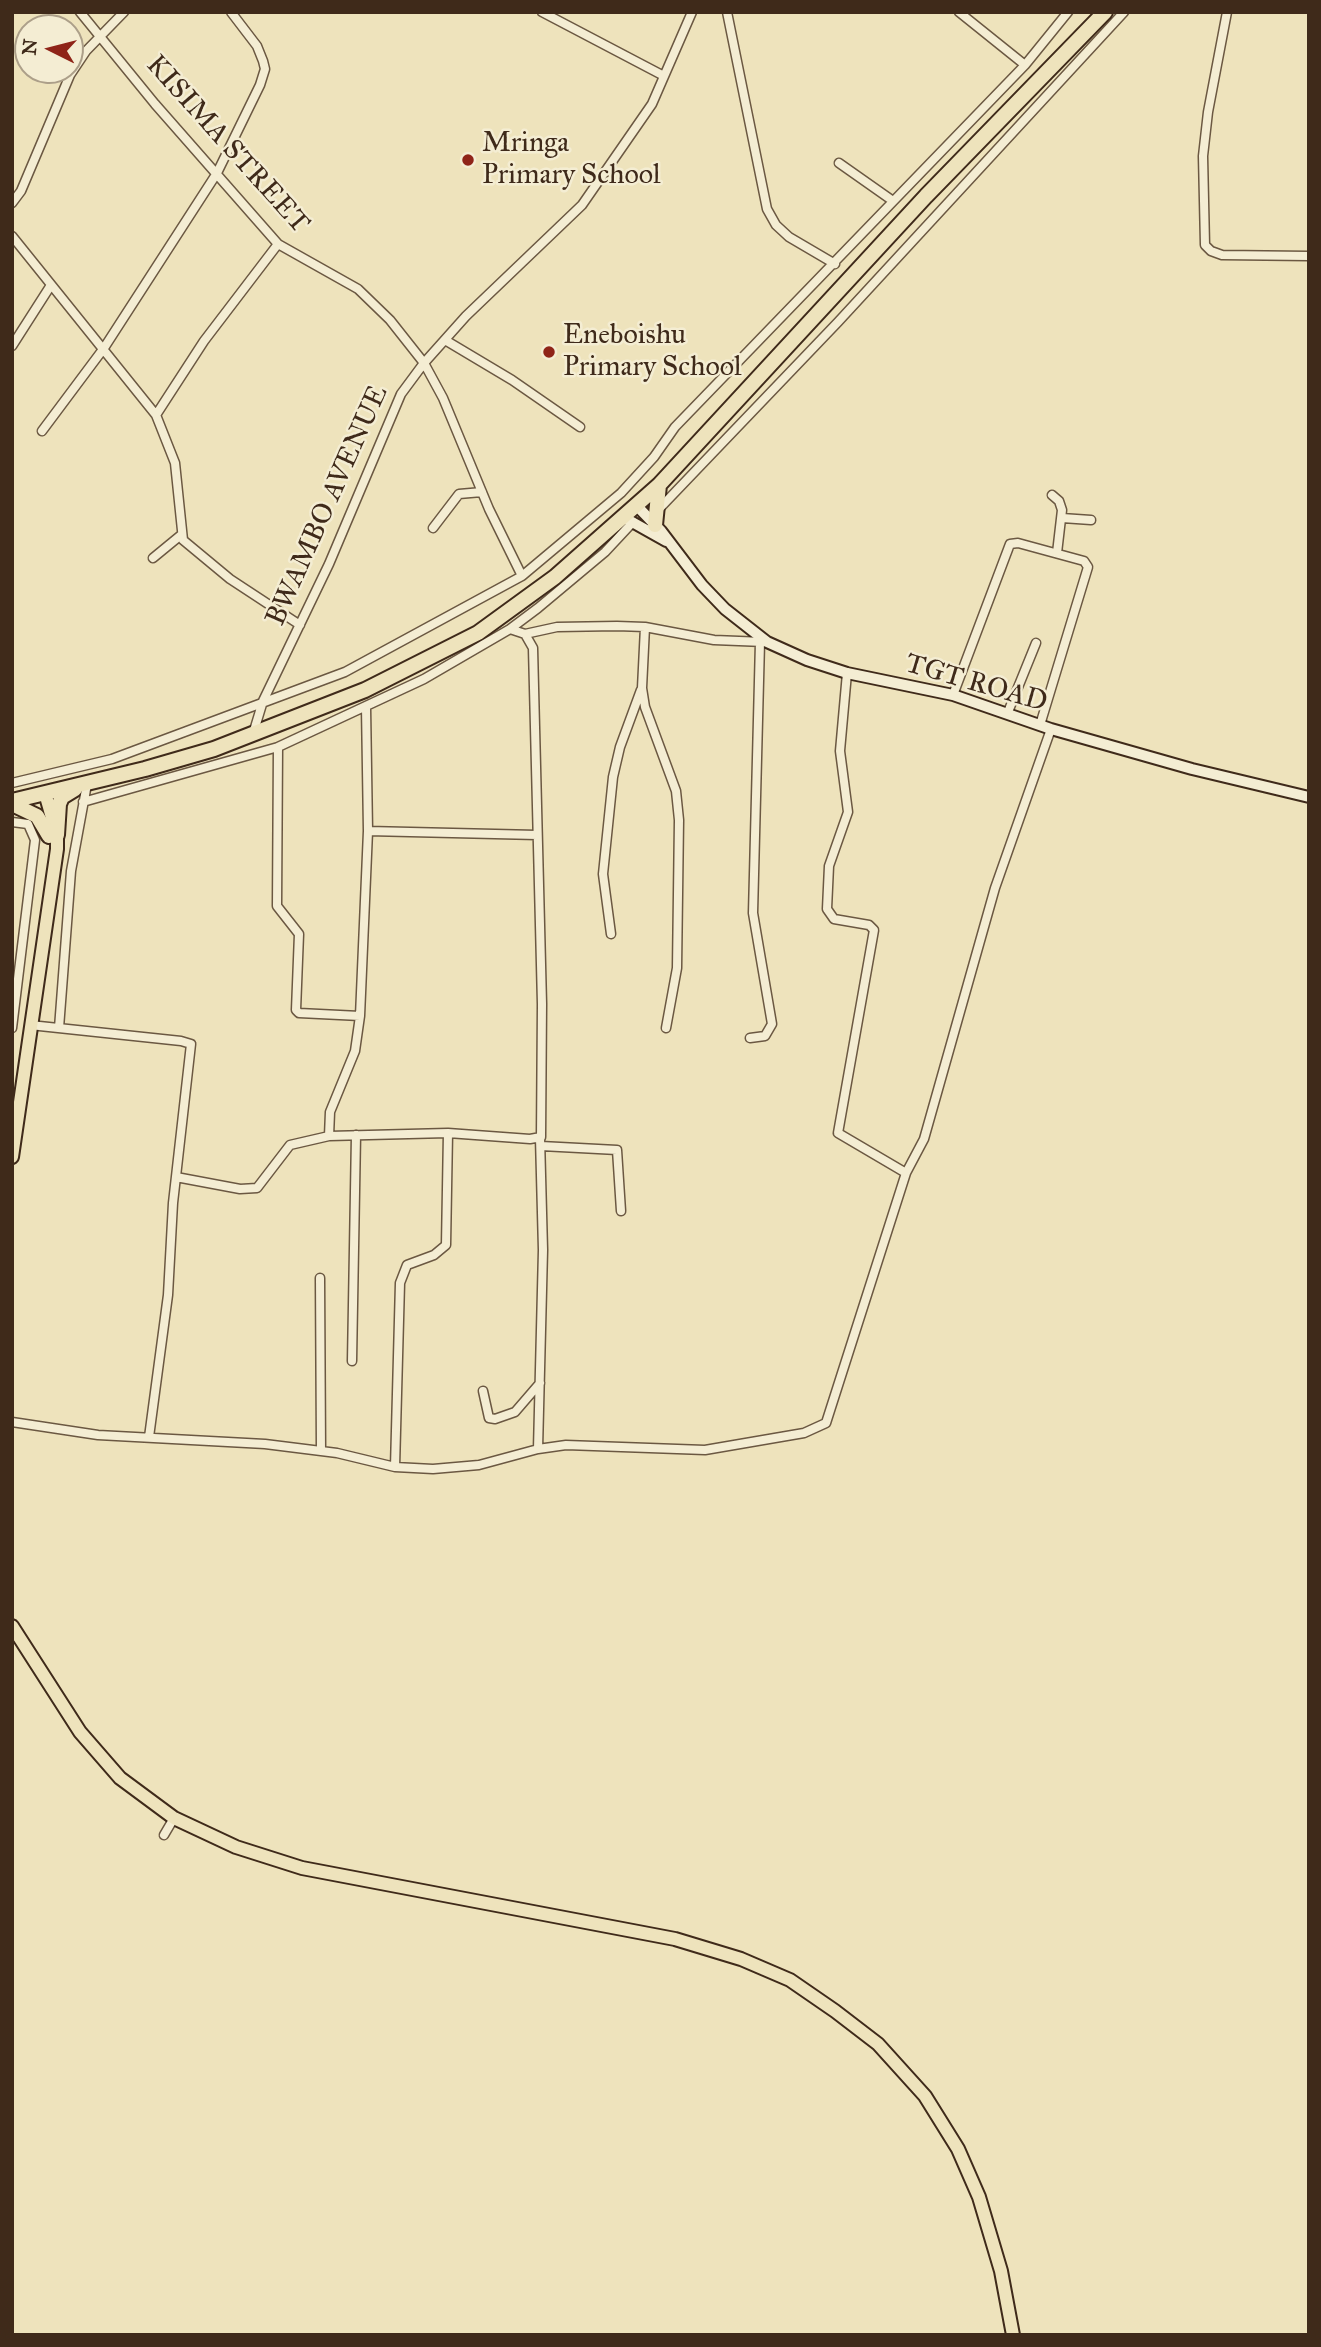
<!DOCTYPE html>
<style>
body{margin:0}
#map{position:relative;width:1321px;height:2347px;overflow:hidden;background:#eee3bc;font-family:"IM FELL Great Primer",serif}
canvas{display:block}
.frame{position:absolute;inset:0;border:14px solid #3f2a1a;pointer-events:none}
.north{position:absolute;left:14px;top:14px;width:70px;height:70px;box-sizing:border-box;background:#f4edd3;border:2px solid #ac9f89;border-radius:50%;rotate:276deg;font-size:19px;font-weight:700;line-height:28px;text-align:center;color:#3f2a1a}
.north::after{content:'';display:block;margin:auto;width:24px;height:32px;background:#8f2418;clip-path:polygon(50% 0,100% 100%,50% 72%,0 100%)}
</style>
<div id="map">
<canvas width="1321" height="2347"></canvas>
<div class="frame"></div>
<div class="north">N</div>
</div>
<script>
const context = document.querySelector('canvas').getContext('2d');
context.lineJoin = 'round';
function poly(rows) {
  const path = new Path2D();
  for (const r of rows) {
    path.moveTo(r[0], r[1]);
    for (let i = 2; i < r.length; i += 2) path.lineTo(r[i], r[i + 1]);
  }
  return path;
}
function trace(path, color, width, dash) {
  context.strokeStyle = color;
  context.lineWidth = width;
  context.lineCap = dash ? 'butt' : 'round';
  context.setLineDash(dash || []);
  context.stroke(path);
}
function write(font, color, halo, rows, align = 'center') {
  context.font = font + ' "IM FELL Great Primer",serif';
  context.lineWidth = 5;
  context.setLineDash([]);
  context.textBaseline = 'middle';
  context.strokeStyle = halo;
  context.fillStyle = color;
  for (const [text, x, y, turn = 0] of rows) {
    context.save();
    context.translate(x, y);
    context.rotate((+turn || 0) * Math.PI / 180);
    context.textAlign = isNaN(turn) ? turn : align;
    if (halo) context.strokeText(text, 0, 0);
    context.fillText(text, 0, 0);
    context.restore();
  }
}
const street = poly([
 [80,12,155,104,278,244,358,289,390,320,424,363,443,398,489,509,522,576],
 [542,12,664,76],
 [727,12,767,209,776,225,789,237,835,264],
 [959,12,1025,65],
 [1227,12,1208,112,1203,156,1205,245,1211,251,1222,255,1309,256],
 [839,163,893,201],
 [12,203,21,191,70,75,86,51,124,12],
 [12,236,156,415,175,463,183,540,230,579,300,625],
 [445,340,512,380,580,427],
 [12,346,51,285],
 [156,415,204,341,278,244],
 [42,431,104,348,217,173,260,85,265,69,263,61,257,46,231,12],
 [1052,495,1059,501,1062,510,1057,553],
 [658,510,838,322,1124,12],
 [1062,518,1091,520],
 [433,528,459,494,482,492],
 [153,558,181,535],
 [645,627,642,688,645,707,676,791,679,820,677,968,666,1028],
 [525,634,557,627,617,626,645,627,714,640,764,642],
 [847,673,840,751,848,812,829,866,827,909,834,919,869,925,874,930,838,1133,906,1173],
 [953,695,1010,544,1018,543,1084,561,1088,567,1040,725],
 [1008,712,1036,643],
 [253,734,263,701,329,564,401,394,424,363,466,316,582,205,652,104,692,12],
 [278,747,277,906,299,934,296,1010,299,1013,360,1016],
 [12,783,112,759,345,672,522,576,621,493,654,457,675,427,1025,65,1068,12],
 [83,802,278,747,424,679,510,629,538,608,605,552,633,522],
 [12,822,28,824,35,840,12,1028],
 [368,831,537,835],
 [611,934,603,874,613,777,620,747,641,690],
 [30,1025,181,1041,191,1044,173,1203,168,1295,149,1437],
 [59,1028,71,871,87,784],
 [750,1038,765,1036,772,1024,753,913,760,642],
 [329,1136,330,1112,355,1051,360,1016,368,831,366,707],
 [541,1146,617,1150,621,1211],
 [176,1177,240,1189,257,1188,290,1145,329,1136,448,1133,530,1139,541,1137,542,1004,533,648,525,634,510,629],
 [320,1278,321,1451],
 [352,1361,356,1135],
 [483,1391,489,1418,495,1419,515,1412,540,1383],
 [12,1422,98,1435,265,1444,337,1453,395,1467,433,1469,479,1465,538,1449,566,1445,705,1450,804,1433,826,1423,906,1173,924,1139,995,888,1051,729],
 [538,1449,543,1250,540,1138],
 [395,1467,400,1283,407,1265,434,1255,446,1245,448,1133],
 [164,1835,174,1818]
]);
const secondary = poly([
 [637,506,661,531,702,585,725,609,767,642,807,660,847,673,953,695,1051,729,1192,769,1309,797],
 [625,518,666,541]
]);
const primary = poly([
 [12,1157,57,849,57,835,45,793],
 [12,1626,80,1732,120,1778,174,1818,236,1847,302,1868,675,1939,741,1959,790,1980,835,2011,878,2044,925,2096,958,2149,979,2197,1001,2271,1013,2335]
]);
const highway = poly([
 [655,525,659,485],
 [12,801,145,769,214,749,365,690,478,633,555,577,659,485,926,196,1105,12],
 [12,804,37,816,49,836],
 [57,835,59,804,62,797,75,789]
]);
trace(street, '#6b5842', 11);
trace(secondary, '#3f2a1a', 14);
trace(primary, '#3f2a1a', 16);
trace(highway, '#3f2a1a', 18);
trace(street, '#f4edd3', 8);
trace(secondary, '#f4edd3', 10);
trace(primary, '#eee3bc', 12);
trace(highway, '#eee3bc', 14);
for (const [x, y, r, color] of [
 [468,160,7,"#8f2418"],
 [549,352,7,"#8f2418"]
]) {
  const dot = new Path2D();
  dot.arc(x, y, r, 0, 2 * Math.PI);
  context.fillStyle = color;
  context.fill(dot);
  trace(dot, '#f4edd3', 2.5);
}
write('28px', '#3f2a1a', '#f4edd3', [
 ["Mringa",482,144],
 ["Primary School",482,176],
 ["Eneboishu",563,336],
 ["Primary School",563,368]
], 'left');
write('28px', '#3f2a1a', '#f4edd3', [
 ["KISIMA STREET",227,145,48],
 ["BWAMBO AVENUE",328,506,-66],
 ["TGT ROAD",976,684,16]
]);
</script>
